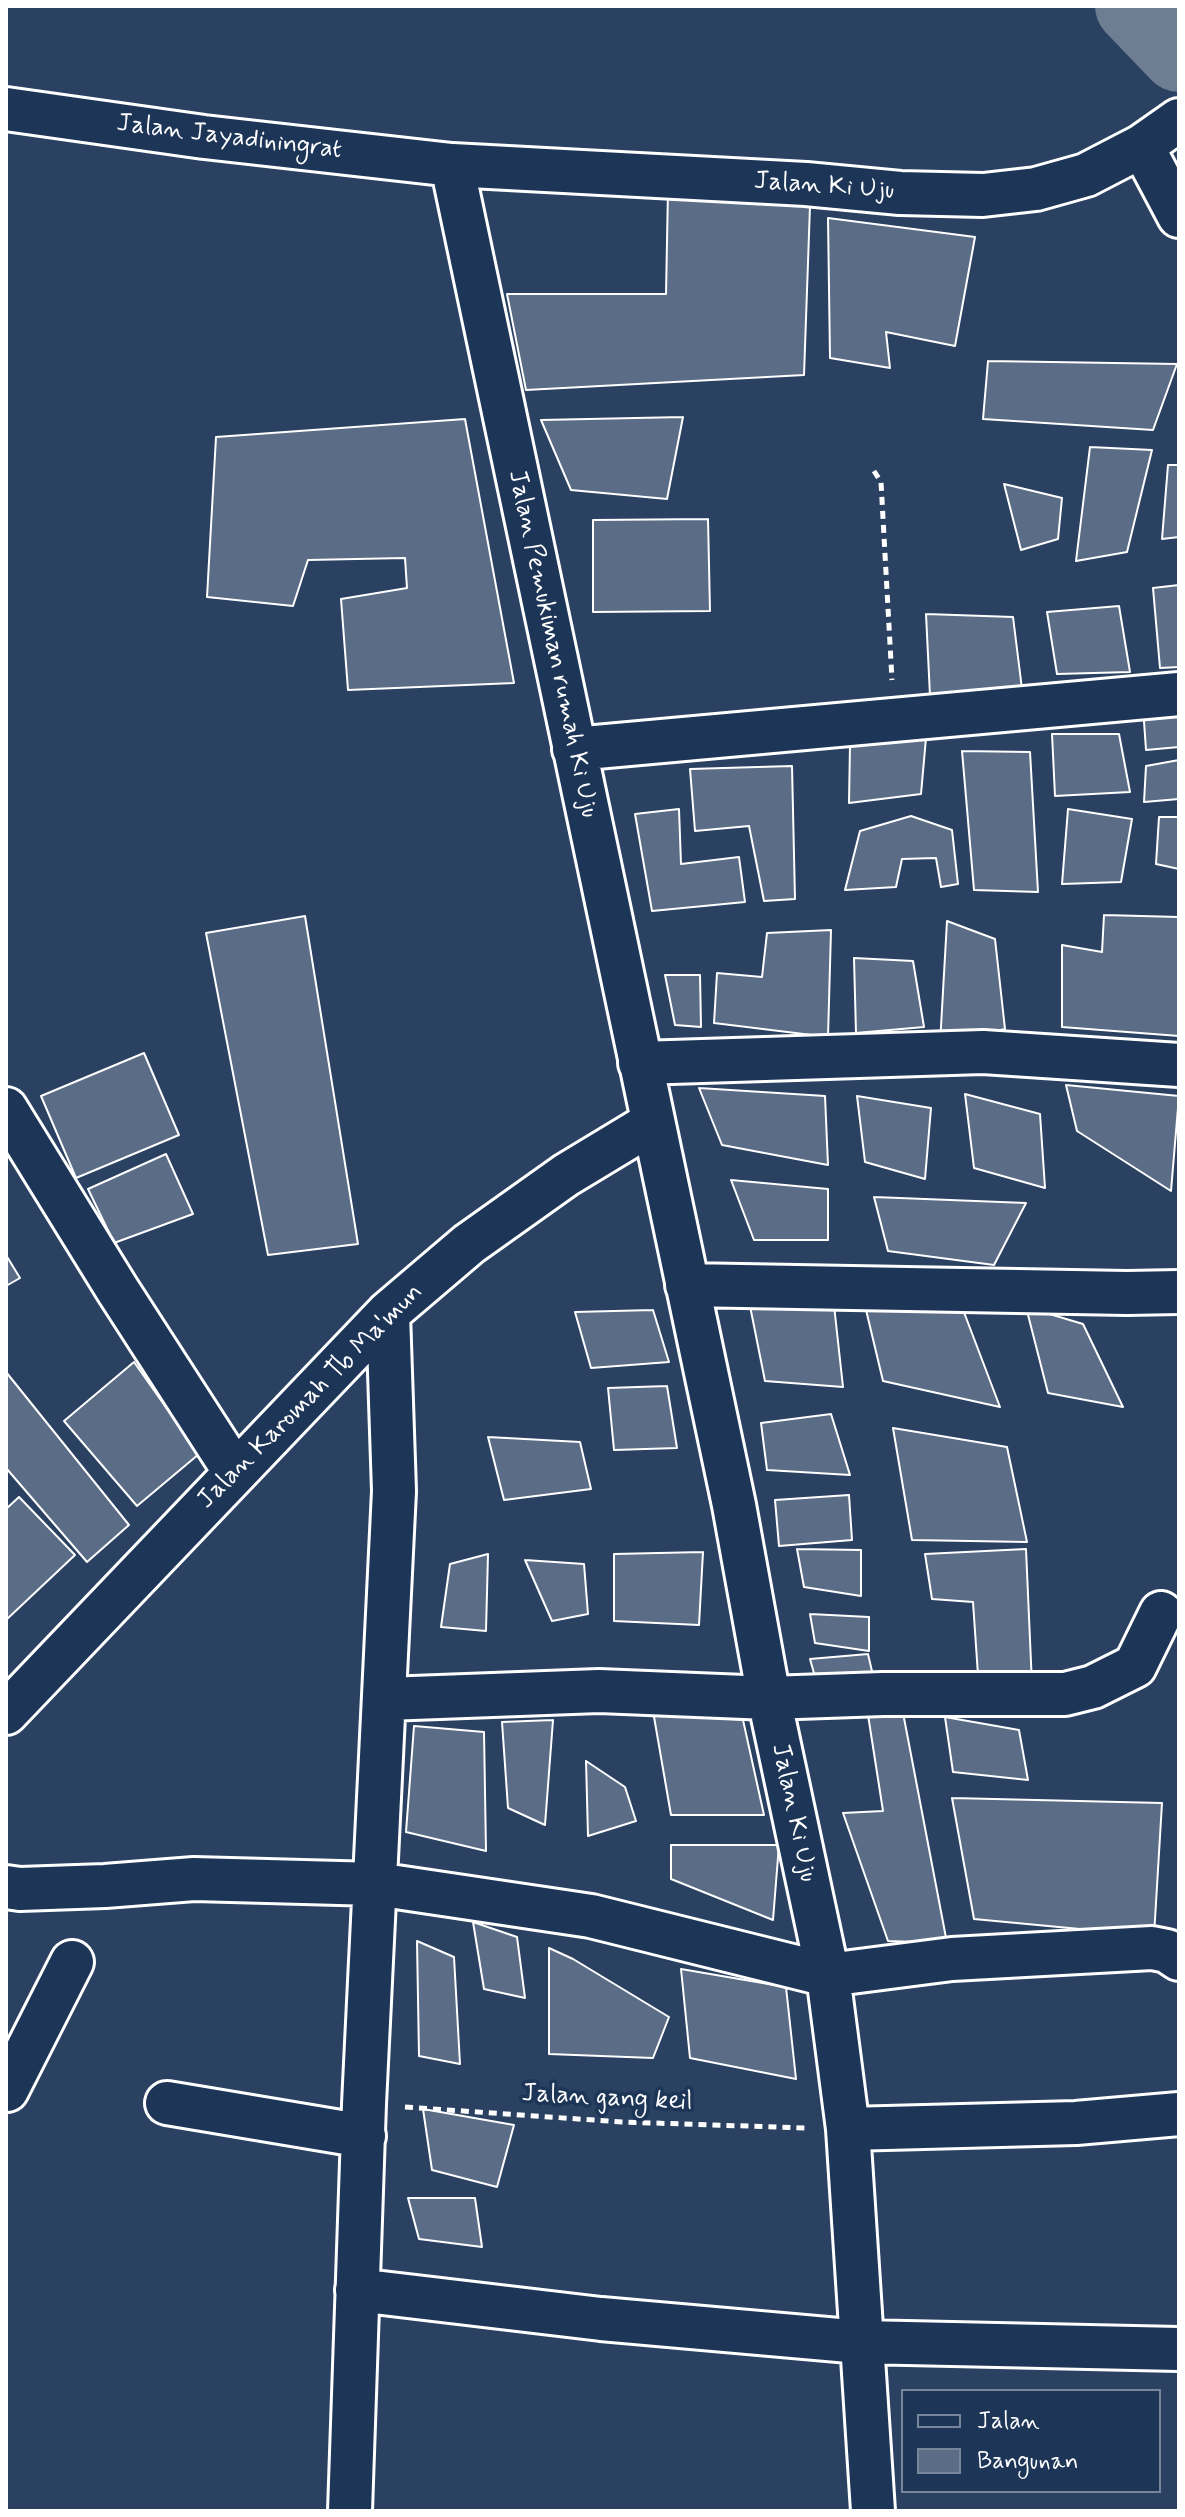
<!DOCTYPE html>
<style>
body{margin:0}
#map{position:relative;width:1185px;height:2517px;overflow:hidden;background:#2a4161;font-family:Mynerve,sans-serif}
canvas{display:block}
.frame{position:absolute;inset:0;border:8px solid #fff;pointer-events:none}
.legend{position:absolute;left:901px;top:2389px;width:260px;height:104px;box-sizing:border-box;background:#1d3557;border:2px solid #77869a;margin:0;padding:10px 14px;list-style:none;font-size:24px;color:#fff}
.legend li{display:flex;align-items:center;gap:16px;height:40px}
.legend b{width:40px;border:2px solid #77869a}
</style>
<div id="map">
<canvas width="1185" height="2517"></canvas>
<div class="frame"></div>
<ul class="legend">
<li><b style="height:10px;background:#1d3557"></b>Jalan</li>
<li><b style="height:22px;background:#5b6c86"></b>Bangunan</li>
</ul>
</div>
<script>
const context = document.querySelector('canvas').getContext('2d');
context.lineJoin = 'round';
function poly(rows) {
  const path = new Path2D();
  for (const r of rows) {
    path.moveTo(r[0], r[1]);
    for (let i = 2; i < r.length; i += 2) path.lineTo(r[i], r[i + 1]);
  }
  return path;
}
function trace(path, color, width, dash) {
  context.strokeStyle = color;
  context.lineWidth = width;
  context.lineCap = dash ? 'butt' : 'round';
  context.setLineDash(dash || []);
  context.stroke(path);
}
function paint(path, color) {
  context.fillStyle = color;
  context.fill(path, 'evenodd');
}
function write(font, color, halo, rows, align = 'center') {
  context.font = font + ' Mynerve,sans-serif';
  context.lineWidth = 7;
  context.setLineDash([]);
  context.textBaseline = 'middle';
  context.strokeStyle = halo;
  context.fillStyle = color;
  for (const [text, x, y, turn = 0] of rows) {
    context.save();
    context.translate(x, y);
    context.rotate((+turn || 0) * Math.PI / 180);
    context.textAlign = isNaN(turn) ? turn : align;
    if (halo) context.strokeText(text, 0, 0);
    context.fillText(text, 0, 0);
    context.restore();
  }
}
trace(poly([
 [1133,6,1179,54]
]), '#6d7d92', 76);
const building = poly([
 [668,190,810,206,804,375,526,390,507,294,666,294,668,190],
 [828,218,975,237,955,346,886,332,890,368,830,358,828,218],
 [988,361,1177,364,1153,430,983,419,988,361],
 [683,417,667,499,571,490,541,420,683,417],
 [465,419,514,683,348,690,341,599,407,588,405,558,308,560,293,606,207,597,216,437,465,419],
 [1090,447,1152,450,1127,552,1076,561,1090,447],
 [1168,465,1179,465,1179,537,1162,539,1168,465],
 [1004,484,1062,498,1058,539,1021,550,1004,484],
 [708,519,710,611,593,612,593,520,708,519],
 [1179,585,1179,667,1160,668,1153,588,1179,585],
 [1119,606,1130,672,1057,674,1047,612,1119,606],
 [926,614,1013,617,1022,689,930,696,926,614],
 [1179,705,1179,747,1146,750,1143,707,1179,705],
 [1052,734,1119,734,1130,792,1055,796,1052,734],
 [926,738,921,794,849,803,850,745,926,738],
 [962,751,1030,752,1038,892,974,890,962,751],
 [1179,760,1179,799,1144,802,1146,766,1179,760],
 [792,766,795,899,764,901,749,826,695,831,690,769,792,766],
 [679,809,681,864,739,857,745,902,652,911,635,814,679,809],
 [1068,809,1132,819,1121,882,1062,884,1068,809],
 [911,816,952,830,958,884,941,887,936,858,902,859,896,887,845,890,860,831,911,816],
 [1159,817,1179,817,1179,869,1156,864,1159,817],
 [1104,915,1179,917,1179,1036,1062,1027,1062,945,1102,952,1104,915],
 [305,916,358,1244,268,1255,206,933,305,916],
 [947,921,995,939,1005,1029,940,1044,947,921],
 [831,930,828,1037,714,1023,717,973,762,977,767,933,831,930],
 [854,958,913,961,924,1027,856,1033,854,958],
 [665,975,700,975,701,1027,675,1025,665,975],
 [144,1053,179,1135,76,1178,41,1096,144,1053],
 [1066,1085,1179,1096,1171,1191,1077,1131,1066,1085],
 [699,1088,825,1096,828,1165,722,1145,699,1088],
 [965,1094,1040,1114,1045,1188,974,1168,965,1094],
 [857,1096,931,1108,925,1179,865,1162,857,1096],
 [166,1154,193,1214,114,1243,88,1189,166,1154],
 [731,1180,828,1189,828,1240,754,1240,731,1180],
 [874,1197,1026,1203,994,1265,888,1251,874,1197],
 [6,1255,20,1278,6,1286,6,1255],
 [862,1293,962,1307,1000,1407,883,1381,862,1293],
 [748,1296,833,1296,843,1387,765,1381,748,1296],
 [1026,1307,1083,1324,1123,1407,1048,1393,1026,1307],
 [653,1310,669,1362,591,1368,575,1312,653,1310],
 [134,1362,199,1454,137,1506,64,1421,134,1362],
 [6,1372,129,1525,87,1562,6,1468,6,1372],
 [667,1386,677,1448,614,1450,608,1388,667,1386],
 [831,1414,850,1475,767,1470,761,1423,831,1414],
 [893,1428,1007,1447,1027,1542,912,1540,893,1428],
 [488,1437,580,1442,591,1489,504,1500,488,1437],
 [849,1495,852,1540,779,1546,775,1500,849,1495],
 [19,1497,75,1555,6,1620,6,1509,19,1497],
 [797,1549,861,1550,861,1596,804,1587,797,1549],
 [1026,1549,1032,1685,978,1675,973,1602,932,1599,925,1554,1026,1549],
 [703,1552,699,1625,614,1621,614,1554,703,1552],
 [488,1554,486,1631,441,1627,450,1564,488,1554],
 [525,1560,584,1564,588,1614,552,1621,525,1560],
 [810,1614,869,1617,869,1651,815,1643,810,1614],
 [868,1654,874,1680,819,1691,810,1659,868,1654],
 [900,1697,947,1943,888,1941,843,1813,883,1811,866,1702,900,1697],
 [653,1711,743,1720,764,1815,671,1815,653,1711],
 [945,1717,1019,1730,1028,1780,953,1772,945,1717],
 [553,1720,545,1825,508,1808,502,1722,553,1720],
 [414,1726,484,1732,486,1851,406,1832,414,1726],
 [586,1761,625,1787,636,1821,588,1836,586,1761],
 [952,1798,1162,1803,1154,1936,974,1919,952,1798],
 [671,1845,779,1845,773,1920,671,1879,671,1845],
 [473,1922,517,1937,525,1998,484,1989,473,1922],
 [417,1941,454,1957,460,2064,419,2056,417,1941],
 [549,1948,573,1959,669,2017,653,2058,549,2054,549,1948],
 [681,1969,786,1987,796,2079,690,2058,681,1969],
 [423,2109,514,2125,497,2187,432,2170,423,2109],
 [408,2198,475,2198,482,2247,419,2239,408,2198]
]);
paint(building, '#5b6c86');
trace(building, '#fff', 2);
const minor = poly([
 [6,109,204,137,452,165,806,184,900,193,983,195,1036,189,1086,175,1142,146,1179,120],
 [1142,146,1179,216],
 [452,165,734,1505,769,1698,828,1975,848,2129,873,2511],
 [574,749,1179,694],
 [640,1063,983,1052,1179,1065],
 [6,1109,117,1289,235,1472],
 [687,1285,1127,1293,1179,1292],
 [386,1699,599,1691,769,1698,883,1694,1065,1694,1093,1687,1135,1666,1161,1613],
 [6,1713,388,1313,469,1244,566,1175,652,1123],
 [6,1887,20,1889,105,1886,194,1879,376,1884,591,1916,828,1975,952,1959,1152,1948,1167,1951,1179,1959],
 [7,2090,72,1962],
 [167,2103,364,2136],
 [848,2129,1076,2123,1179,2114],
 [357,2290,601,2319,861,2342,1179,2349],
 [350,2511,364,2104,394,1491,388,1313]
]);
trace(minor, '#fff', 48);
trace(poly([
 [874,471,881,482,892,680],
 [405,2107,622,2122,807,2128]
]), '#fff', 5, [8, 6]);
trace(minor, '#1d3557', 42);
write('26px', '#fff', '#1d3557', [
 ["Jalan Jayadiningrat",229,138,7],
 ["Jalan Ki Uju",824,187,4],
 ["Jalan Pemukiman rumah Ki Uju",552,644,78],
 ["Jalan Karomah Tb Ma'mun",311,1397,-45],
 ["Jalan Ki Uju",793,1813,78],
 ["Jalan gang keil",607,2099,3]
]);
</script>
